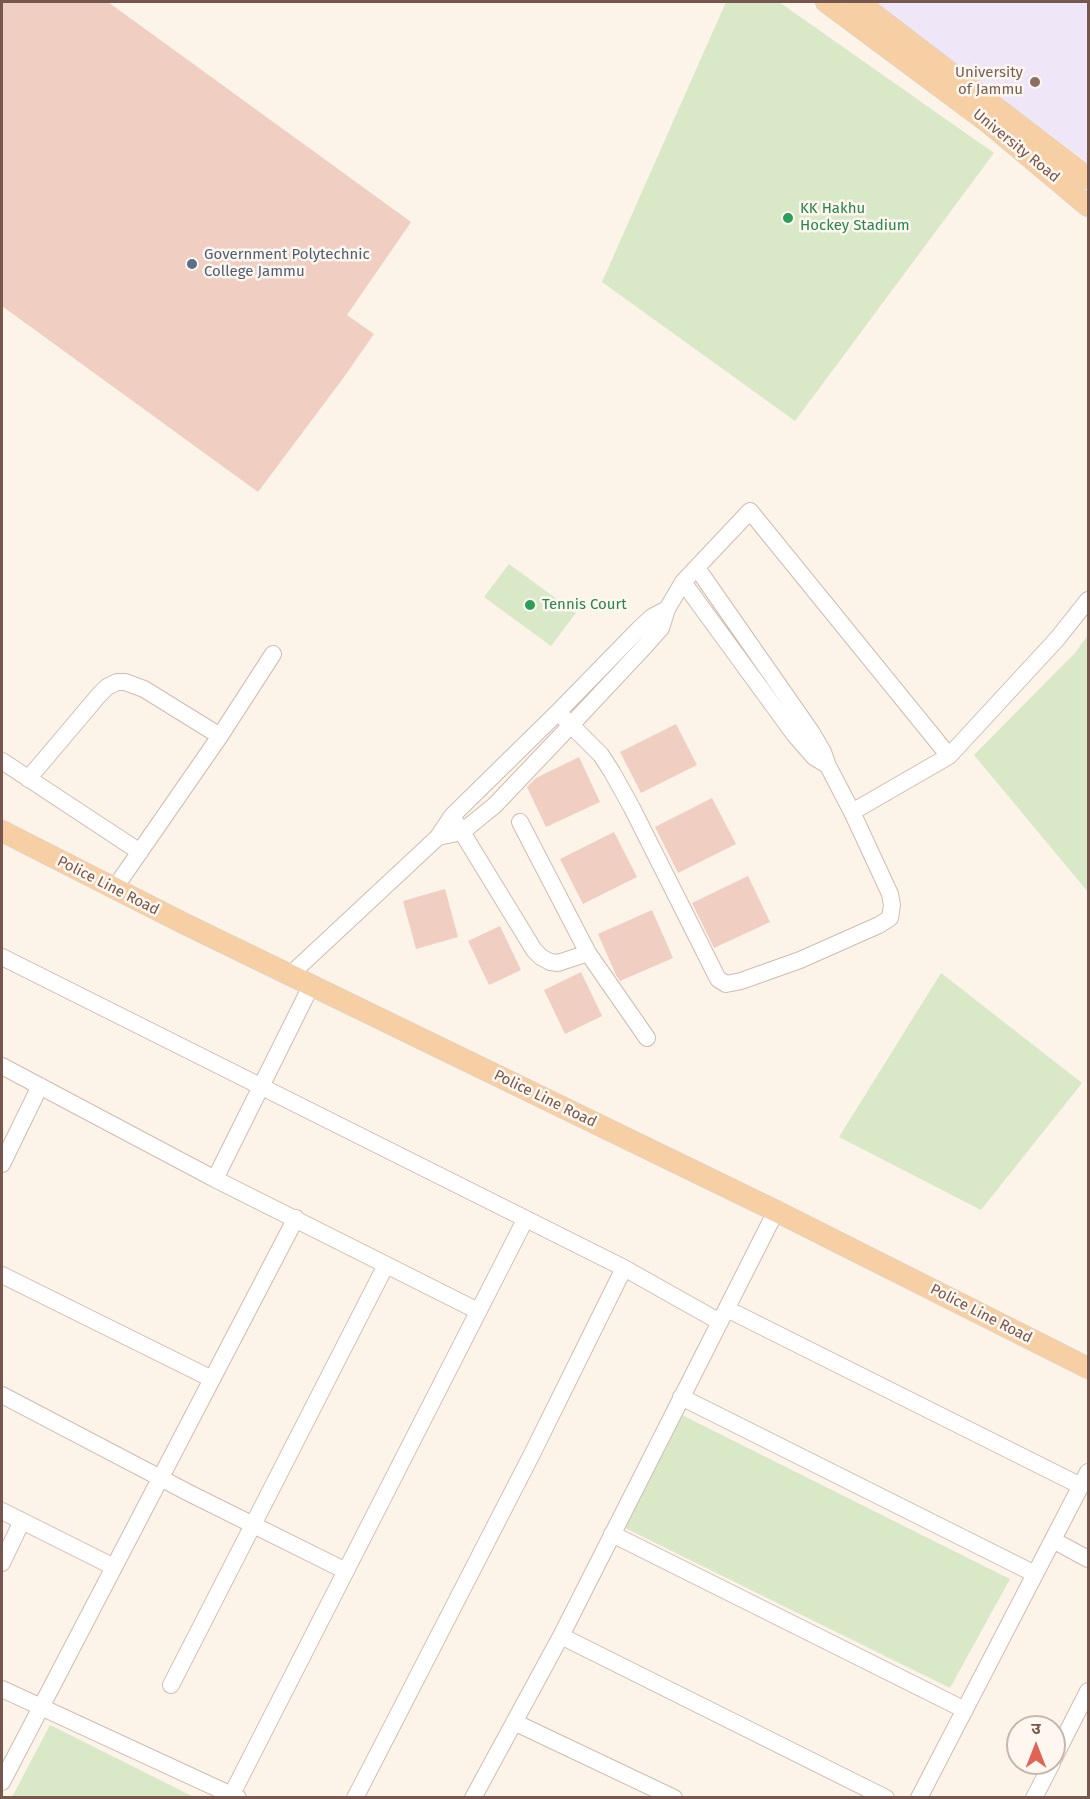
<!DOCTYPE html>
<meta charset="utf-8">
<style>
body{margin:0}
#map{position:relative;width:1090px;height:1799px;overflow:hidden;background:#fcf3e9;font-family:"Fira Sans","Noto Sans Devanagari",sans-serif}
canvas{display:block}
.frame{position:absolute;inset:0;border:3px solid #76574d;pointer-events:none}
.north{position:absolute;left:1006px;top:1715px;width:60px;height:60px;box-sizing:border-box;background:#fef7f0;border:2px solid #c8b7af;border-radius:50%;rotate:0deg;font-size:16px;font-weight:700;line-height:24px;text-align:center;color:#76574d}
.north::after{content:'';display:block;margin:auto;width:21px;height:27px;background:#e06454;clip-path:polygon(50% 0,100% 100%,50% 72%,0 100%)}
</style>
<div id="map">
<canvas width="1090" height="1799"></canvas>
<div class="frame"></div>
<div class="north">उ</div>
</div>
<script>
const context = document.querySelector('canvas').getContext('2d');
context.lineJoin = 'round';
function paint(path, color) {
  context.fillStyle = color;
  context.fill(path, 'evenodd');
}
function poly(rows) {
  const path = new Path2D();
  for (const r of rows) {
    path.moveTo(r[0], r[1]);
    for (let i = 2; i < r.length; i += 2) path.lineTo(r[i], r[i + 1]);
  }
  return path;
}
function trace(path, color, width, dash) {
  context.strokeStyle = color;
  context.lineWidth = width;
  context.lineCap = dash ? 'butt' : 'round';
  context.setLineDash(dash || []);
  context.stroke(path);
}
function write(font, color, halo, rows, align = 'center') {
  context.font = font + ' "Fira Sans",sans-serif';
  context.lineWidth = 5;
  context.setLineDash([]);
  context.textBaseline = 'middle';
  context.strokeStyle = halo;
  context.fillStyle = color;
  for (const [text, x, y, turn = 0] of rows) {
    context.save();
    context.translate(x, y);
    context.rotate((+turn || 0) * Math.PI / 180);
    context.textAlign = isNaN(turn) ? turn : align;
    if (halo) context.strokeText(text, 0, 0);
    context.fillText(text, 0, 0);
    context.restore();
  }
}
paint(poly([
 [873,2,1088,2,1088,163]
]), '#efe6f8');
paint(poly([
 [726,2,779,2,994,153,795,421,602,282],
 [509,564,576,613,551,646,484,597],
 [1088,635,1088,892,974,755,1075,653],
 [941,973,1082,1083,981,1210,839,1137],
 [674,1411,1010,1579,950,1688,615,1523],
 [50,1725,194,1797,12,1797]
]), '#d9e9c8');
paint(poly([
 [2,2,108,2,411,222,347,315,374,334,344,377,258,492,2,306],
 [676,724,697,765,641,793,620,752],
 [579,757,600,802,546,827,527,787,536,778],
 [712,798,736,844,678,873,655,827],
 [614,832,637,877,583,904,560,859],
 [748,876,770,922,714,948,692,903],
 [445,889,458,937,416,949,403,901],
 [652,910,673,958,620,981,616,975,598,934],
 [500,926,521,970,489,985,468,941],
 [581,972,602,1016,565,1034,544,990]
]), '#f0cfc2');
const minor = poly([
 [697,568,812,733,823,752,828,766,852,812,949,756,1057,639,1088,600],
 [683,582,794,734,814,757,827,765],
 [558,712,601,755,612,772,632,808,718,979,726,984,741,981,800,960,879,925,890,918,892,905,890,894,852,812],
 [2,761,140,852],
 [28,779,99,695,107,687,117,682,125,682,144,689,220,736],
 [520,822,588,953,647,1038],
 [457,824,534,950,541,957,550,962,558,963,588,953],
 [438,837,462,832,495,805,572,724,646,645,661,628,667,609,683,582,750,511,949,756],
 [114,889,220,736,273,654],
 [2,957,624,1268,720,1322],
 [290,975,438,837,452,816,558,712,639,629,652,617,667,609],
 [2,1066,215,1179,478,1311],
 [2,1164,40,1086],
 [215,1179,311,986],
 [2,1275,212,1379],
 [727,1309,1081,1486],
 [2,1395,189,1493,346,1571],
 [681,1397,1035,1574],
 [2,1511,114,1567],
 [612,1534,965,1710],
 [1053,1540,1088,1559],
 [2,1563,22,1521],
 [561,1636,886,1798],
 [171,1685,386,1265],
 [2,1689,238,1798],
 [514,1722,674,1798],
 [1054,1758,1088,1691],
 [2,1782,296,1218],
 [232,1794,525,1220],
 [355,1798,532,1454,624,1268],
 [473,1798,561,1636,776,1211],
 [919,1798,1088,1472],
 [1034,1798,1052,1763]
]);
const major = poly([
 [826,2,990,124,1088,206],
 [858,2,1088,178],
 [2,831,183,923,776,1211,1088,1368]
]);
trace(minor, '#d0bcb1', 18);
trace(major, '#d9d0cd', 22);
trace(minor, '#fff', 16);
trace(major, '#f7cfa5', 21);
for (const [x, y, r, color] of [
 [1035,82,6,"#8d6e63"],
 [788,218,6,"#2e9e5b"],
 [192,264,6,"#5c6f8a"],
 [530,605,6,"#2e9e5b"]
]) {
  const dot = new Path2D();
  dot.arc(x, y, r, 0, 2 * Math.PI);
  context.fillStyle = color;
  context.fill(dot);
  trace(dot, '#fef7f0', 2);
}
write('15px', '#785e54', '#fef7f0', [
 ["University",1023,73],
 ["of Jammu",1023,90]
], 'right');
write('15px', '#76574d', '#fef7f0', [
 ["University Road",1016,146,39],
 ["Police Line Road",108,886,27],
 ["Police Line Road",545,1099,26],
 ["Police Line Road",981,1314,27]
]);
write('15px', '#27864d', '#fef7f0', [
 ["KK Hakhu",800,209],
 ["Hockey Stadium",800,226],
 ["Tennis Court",542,605]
], 'left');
write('15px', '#4e5e75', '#fef7f0', [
 ["Government Polytechnic",204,255],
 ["College Jammu",204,272]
], 'left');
</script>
